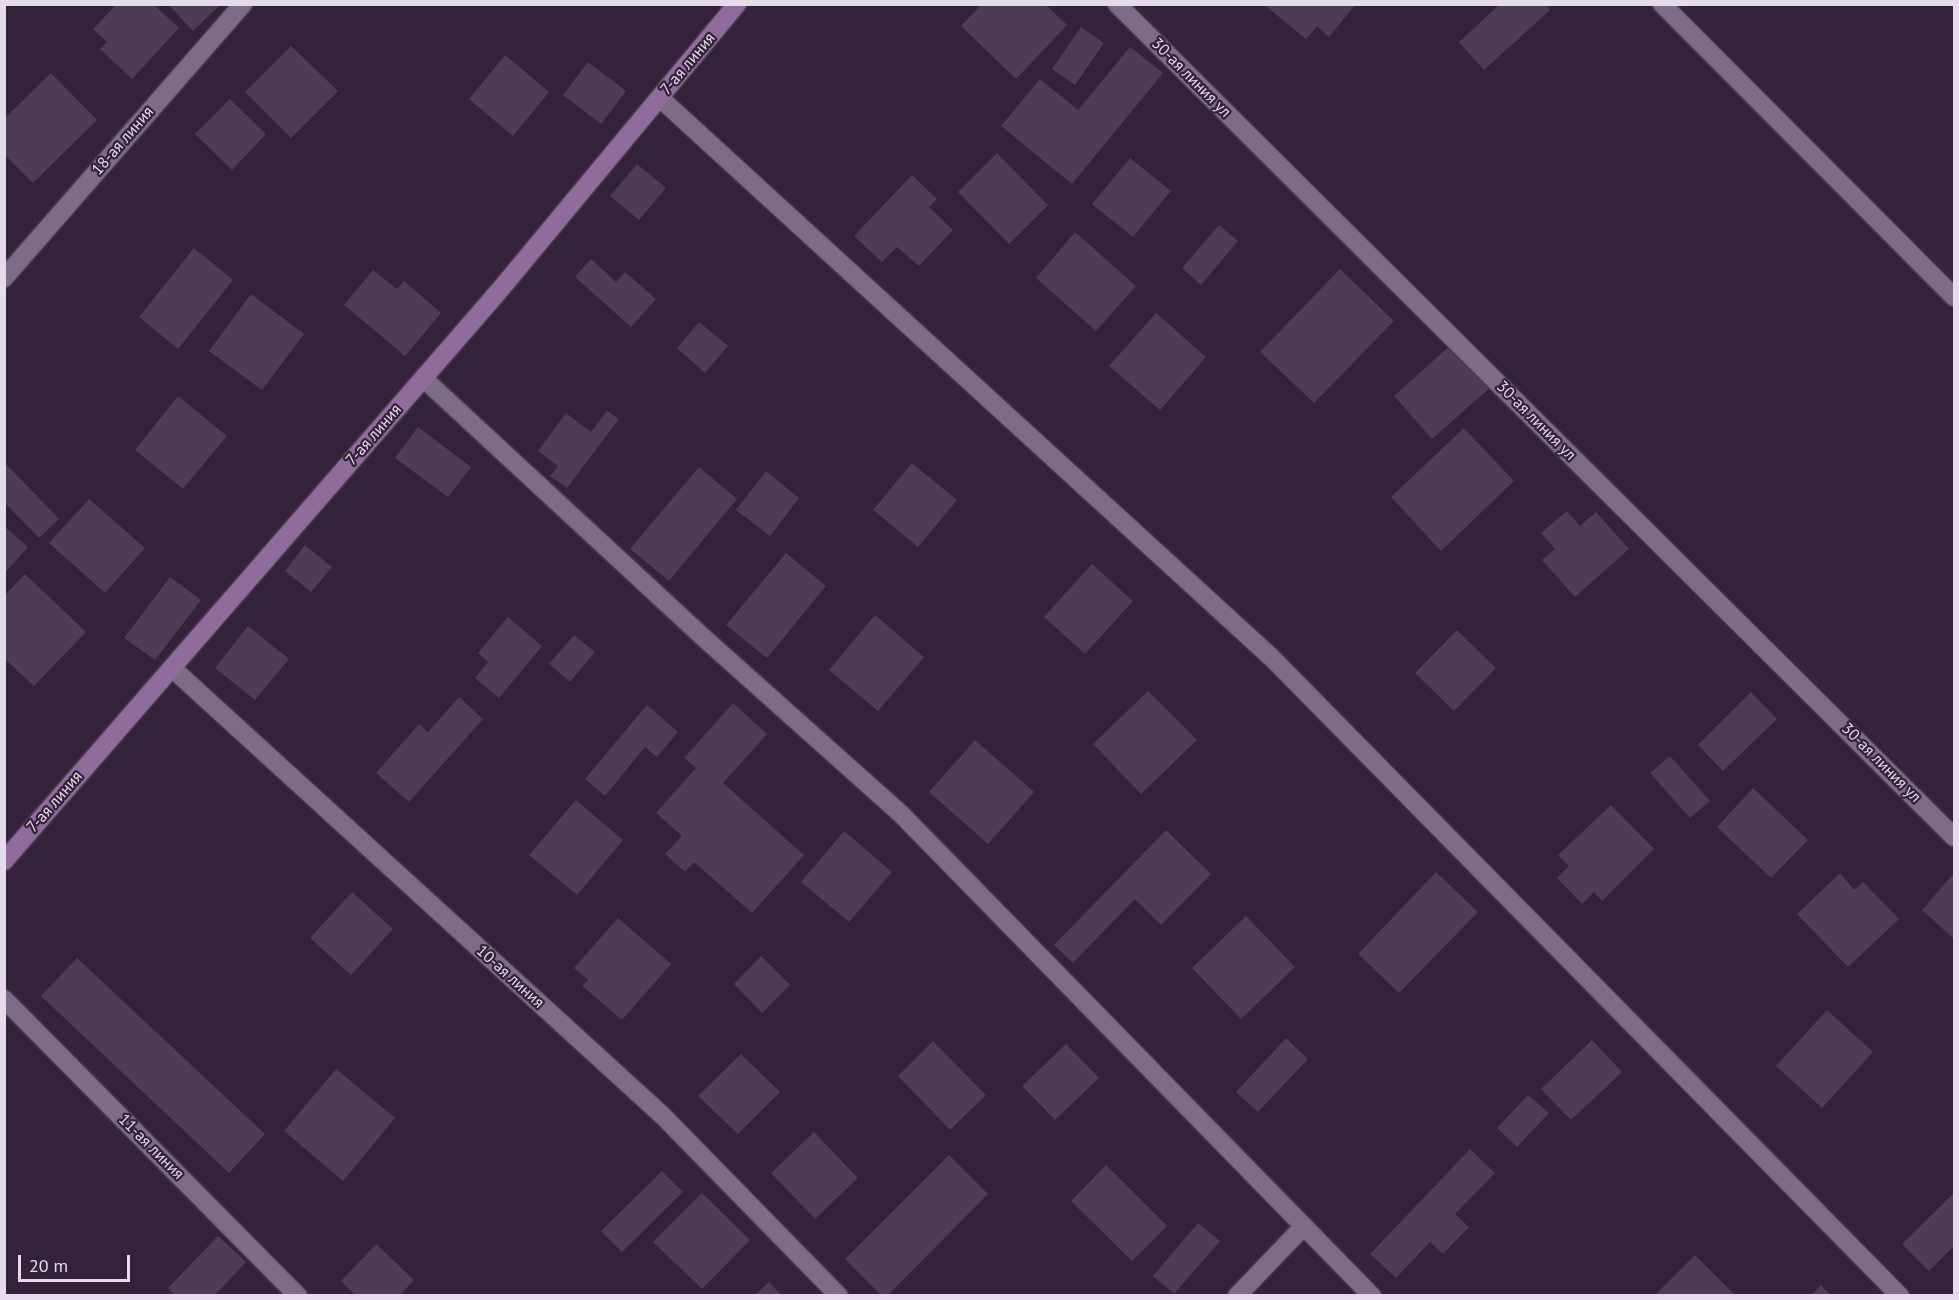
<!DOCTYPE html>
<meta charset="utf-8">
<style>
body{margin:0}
#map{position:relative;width:1959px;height:1300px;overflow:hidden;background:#332239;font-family:"PT Sans",sans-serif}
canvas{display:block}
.frame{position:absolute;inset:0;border:6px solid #e6dbea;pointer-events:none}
.scale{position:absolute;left:18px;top:1255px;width:112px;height:27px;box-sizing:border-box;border:3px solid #e6dbea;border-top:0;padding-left:8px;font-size:18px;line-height:21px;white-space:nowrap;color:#e6dbea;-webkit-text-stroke:4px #332239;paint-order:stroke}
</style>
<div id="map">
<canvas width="1959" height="1300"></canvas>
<div class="frame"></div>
<div class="scale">20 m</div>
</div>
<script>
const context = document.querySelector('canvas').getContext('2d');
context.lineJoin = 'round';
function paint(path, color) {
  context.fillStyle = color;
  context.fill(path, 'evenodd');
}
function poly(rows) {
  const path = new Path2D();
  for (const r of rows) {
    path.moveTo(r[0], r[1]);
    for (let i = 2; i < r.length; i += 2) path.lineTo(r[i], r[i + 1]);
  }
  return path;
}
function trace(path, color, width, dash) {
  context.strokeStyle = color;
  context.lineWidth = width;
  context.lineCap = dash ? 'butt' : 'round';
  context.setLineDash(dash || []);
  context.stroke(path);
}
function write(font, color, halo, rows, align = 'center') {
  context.font = font + ' "PT Sans",sans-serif';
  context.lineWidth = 4.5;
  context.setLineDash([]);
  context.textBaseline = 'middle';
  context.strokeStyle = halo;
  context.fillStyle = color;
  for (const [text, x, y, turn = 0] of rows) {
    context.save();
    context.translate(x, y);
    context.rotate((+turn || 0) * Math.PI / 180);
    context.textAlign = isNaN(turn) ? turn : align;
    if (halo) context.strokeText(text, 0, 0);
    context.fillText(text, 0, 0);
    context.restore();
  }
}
paint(poly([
 [168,4,218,4,219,6,193,31],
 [982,4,1045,4,1067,25,1016,79,961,26],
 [1269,4,1356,4,1329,37,1317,26,1306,39,1267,7],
 [1500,4,1545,4,1550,10,1484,70,1459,42],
 [116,5,154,5,179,28,132,79,100,49,107,42,93,29],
 [1081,27,1104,43,1075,85,1052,69],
 [291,46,338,91,291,138,245,92],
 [1130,47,1163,73,1072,184,1001,126,1040,79,1078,110],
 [505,55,549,92,513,136,469,99],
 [588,62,626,91,601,124,563,95],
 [51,73,97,120,33,183,4,154,4,119],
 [230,99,266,134,232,170,195,134],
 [997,153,1048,205,1009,244,958,192],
 [1130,158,1171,191,1133,237,1092,204],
 [637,164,666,188,639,220,610,196],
 [912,175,937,199,929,207,953,230,919,266,897,247,882,262,854,236],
 [1219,225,1238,241,1201,285,1182,268],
 [1075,232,1136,286,1096,331,1036,278],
 [194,248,233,280,178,349,139,317],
 [591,259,616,282,625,272,656,299,631,327,575,277],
 [1340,269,1394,321,1314,403,1260,352],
 [373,270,397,289,404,281,441,313,405,356,344,305],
 [251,294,304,334,262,390,209,351],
 [1156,313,1206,357,1160,410,1109,366],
 [699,322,728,346,705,373,677,348],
 [1454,342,1493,385,1432,439,1394,396],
 [178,396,227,436,183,489,135,450],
 [607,411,619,419,567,488,550,476,558,466,538,451,566,413,591,432],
 [418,427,471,467,448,497,395,458],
 [1464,428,1514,481,1441,551,1391,497],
 [5,463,59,519,39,538,5,503],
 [912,463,957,500,918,547,873,510],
 [699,467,737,499,669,581,630,549],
 [766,471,799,498,770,536,736,510],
 [89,499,145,548,105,593,49,543],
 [1567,511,1580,526,1596,512,1629,549,1575,597,1542,560,1555,549,1541,533],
 [4,526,28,547,4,574],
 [305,545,332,567,311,592,285,571],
 [786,553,826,586,767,658,726,625],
 [1092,564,1133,601,1085,654,1044,617],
 [25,574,86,632,34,686,4,658,4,596],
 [170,577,201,600,155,660,124,638],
 [875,615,924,657,878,711,829,670],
 [508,617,542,646,499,698,475,678,488,662,478,653],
 [248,626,289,659,255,700,215,668],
 [1457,630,1496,668,1454,711,1415,673],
 [574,635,595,652,570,682,549,664],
 [1148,691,1197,740,1141,794,1093,744],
 [1751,692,1777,719,1723,771,1698,745],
 [459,697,483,719,409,802,376,773,419,724,428,732],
 [733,703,767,734,723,783,804,855,752,913,694,862,685,872,665,854,682,836,656,813,696,768,684,758],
 [647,705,678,732,657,757,645,747,605,796,585,779],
 [975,740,1034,792,988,844,929,792],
 [1670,756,1710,801,1690,818,1650,773],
 [1753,788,1808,840,1771,878,1717,827],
 [576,800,623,840,577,895,529,855],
 [1611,805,1654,849,1602,901,1594,892,1582,904,1557,878,1569,866,1558,855],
 [1166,830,1211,874,1161,925,1135,899,1073,963,1054,945],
 [844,831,892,872,849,922,801,882],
 [1436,872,1478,912,1399,993,1358,954],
 [1840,873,1854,890,1863,882,1899,919,1848,967,1797,914],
 [1954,873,1954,939,1922,910],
 [352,892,393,929,351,975,310,938],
 [1246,916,1295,967,1241,1019,1192,968],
 [618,918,671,964,622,1020,582,986,588,980,574,968],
 [761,956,790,985,762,1013,734,984],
 [77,958,265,1134,229,1173,41,996],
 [1827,1010,1873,1052,1822,1108,1776,1066],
 [1286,1038,1308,1059,1258,1112,1236,1092],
 [1592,1040,1622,1072,1571,1120,1541,1089],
 [933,1041,986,1095,950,1130,898,1076],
 [1066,1044,1099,1078,1055,1120,1022,1086],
 [741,1054,780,1092,738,1134,698,1096],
 [336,1069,395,1118,343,1181,284,1131],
 [1528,1095,1549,1113,1517,1147,1497,1128],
 [814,1132,858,1178,815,1219,771,1173],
 [1470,1149,1495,1173,1455,1214,1469,1227,1443,1254,1430,1242,1396,1278,1370,1254],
 [949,1155,988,1194,887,1296,882,1296,845,1259],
 [1106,1165,1167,1226,1132,1261,1071,1201],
 [662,1171,683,1192,622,1252,601,1231],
 [702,1193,750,1240,702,1289,653,1242],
 [1954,1193,1954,1246,1929,1271,1902,1244],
 [1198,1223,1220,1241,1174,1294,1153,1276],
 [218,1236,246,1262,214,1296,175,1296,168,1288],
 [376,1244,414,1280,399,1296,356,1296,341,1281],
 [1695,1255,1736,1296,1654,1296],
 [769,1282,782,1296,754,1296],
 [1821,1285,1831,1296,1810,1296]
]), '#4e3c55');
const street = poly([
 [1117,4,1954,837],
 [1662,4,1954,297],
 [660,98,1272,658,1900,1296],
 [4,278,243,4],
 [423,378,704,638,901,814,1372,1296],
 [172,668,663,1116,839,1296],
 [4,999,298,1296],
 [1237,1296,1304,1226]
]);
const secondary = poly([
 [4,861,499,291,737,4]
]);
trace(street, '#4b3d50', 21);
trace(secondary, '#4b3d50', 21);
trace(street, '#7e6b85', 18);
trace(secondary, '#906c9c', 18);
write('16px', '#e6dbea', '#332239', [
 ["7-ая линия",688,64,-50],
 ["30-ая линия ул",1191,78,45],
 ["18-ая линия",123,141,-49],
 ["30-ая линия ул",1536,421,45],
 ["7-ая линия",374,435,-49],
 ["30-ая линия ул",1881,763,45],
 ["7-ая линия",55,802,-49],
 ["10-ая линия",510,977,42],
 ["11-ая линия",151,1147,45]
]);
</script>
